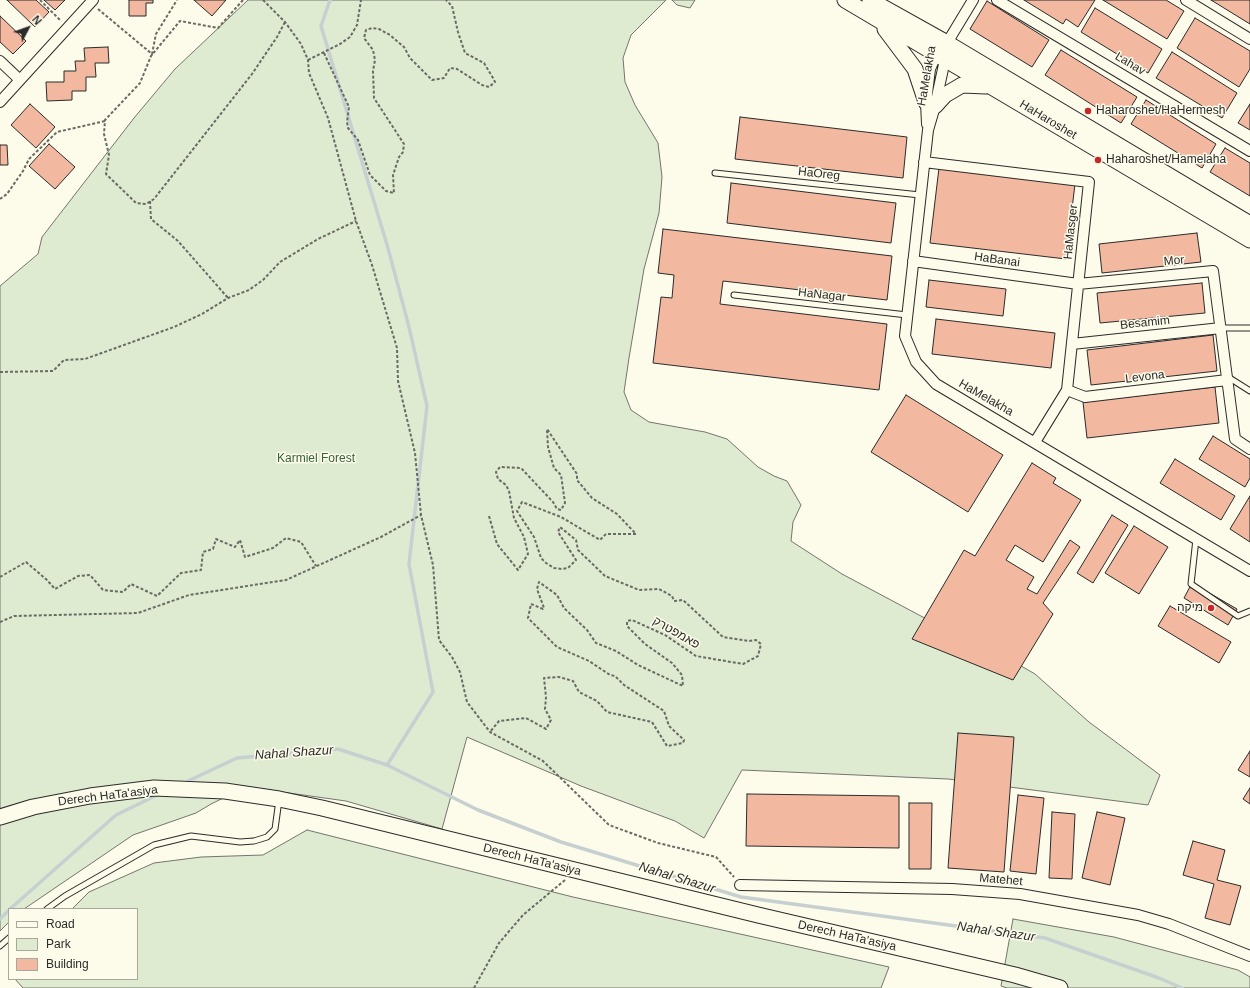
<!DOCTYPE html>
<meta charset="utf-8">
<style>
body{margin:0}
#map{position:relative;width:1250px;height:988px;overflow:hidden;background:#fdfbea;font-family:Helvetica,sans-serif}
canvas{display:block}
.legend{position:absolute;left:8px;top:908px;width:130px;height:72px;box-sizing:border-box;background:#fdfbea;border:1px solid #a9a89e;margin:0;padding:5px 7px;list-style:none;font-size:12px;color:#2b2b2b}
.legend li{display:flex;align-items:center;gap:8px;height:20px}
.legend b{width:20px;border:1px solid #a9a89e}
.north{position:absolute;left:8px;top:8px;width:40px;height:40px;-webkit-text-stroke:3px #fdfbea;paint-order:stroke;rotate:49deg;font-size:11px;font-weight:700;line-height:16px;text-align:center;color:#2b2b2b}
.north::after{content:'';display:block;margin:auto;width:14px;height:18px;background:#2b2b2b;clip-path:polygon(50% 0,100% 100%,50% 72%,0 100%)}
</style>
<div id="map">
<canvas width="1250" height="988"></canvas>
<ul class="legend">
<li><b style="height:5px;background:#fdfbea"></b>Road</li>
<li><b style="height:11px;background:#deebd1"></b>Park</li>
<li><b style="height:11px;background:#f2b8a0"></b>Building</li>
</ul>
<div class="north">N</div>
</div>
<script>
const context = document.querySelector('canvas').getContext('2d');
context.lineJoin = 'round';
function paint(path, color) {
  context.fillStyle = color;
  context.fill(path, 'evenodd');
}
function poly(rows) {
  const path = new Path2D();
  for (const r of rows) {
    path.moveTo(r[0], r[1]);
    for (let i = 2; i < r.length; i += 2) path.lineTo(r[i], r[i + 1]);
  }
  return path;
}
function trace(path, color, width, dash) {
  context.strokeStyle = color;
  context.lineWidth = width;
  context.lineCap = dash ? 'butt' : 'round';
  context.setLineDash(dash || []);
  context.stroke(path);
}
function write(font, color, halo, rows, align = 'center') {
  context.font = font + ' Helvetica,Heebo,sans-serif';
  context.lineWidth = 3;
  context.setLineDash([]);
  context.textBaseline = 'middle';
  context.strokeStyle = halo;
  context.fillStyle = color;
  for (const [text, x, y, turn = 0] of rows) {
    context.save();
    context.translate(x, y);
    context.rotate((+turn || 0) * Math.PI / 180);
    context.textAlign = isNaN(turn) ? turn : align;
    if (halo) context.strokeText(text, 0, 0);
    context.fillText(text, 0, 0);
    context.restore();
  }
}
const green = poly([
 [248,0,666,0,631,35,623,58,625,82,635,105,658,143,662,177,659,213,644,269,629,358,624,392,631,410,649,422,705,432,727,439,758,467,774,476,787,481,801,505,793,522,791,541,842,574,949,631,1009,659,1035,674,1089,722,1160,775,1148,805,948,779,742,770,704,838,675,821,581,786,467,737,442,829,346,801,246,787,211,804,196,813,133,835,24,909,9,909,9,922,0,931,0,286,38,254,42,237,134,118,175,69,248,0],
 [672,0,695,0,690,8,677,5,672,0],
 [307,830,573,897,889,967,881,988,23,988,15,979,137,979,137,909,72,909,89,892,154,863,201,857,263,855,307,830],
 [1013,919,1114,937,1238,970,1250,977,1250,988,1007,988,1001,986,1013,919]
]);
paint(green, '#deebd1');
trace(green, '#74746e', 1);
trace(poly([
 [330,0,321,26,388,248,409,327,427,406,409,564,433,692,387,765],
 [188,781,237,758,338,749,387,765,478,810,561,842,741,897,1045,938,1159,978,1182,988],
 [10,909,116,815,155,796],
 [0,919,9,910]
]), '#c7d0d0', 3.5);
const building = poly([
 [7,0,36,0,49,12,35,27,7,0],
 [44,0,65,0,55,10,44,0],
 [129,0,153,0,153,3,146,3,146,16,129,16,129,0],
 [194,0,226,0,212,16,194,0],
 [1024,0,1095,0,1078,27,1066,19,1063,24,1024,0],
 [1103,0,1166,0,1184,11,1167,39,1103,0],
 [1211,0,1250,0,1250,24,1211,0],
 [987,1,1049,40,1032,67,970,29,987,1],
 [1095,8,1162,49,1148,73,1081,32,1095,8],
 [0,16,26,41,13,54,0,42,0,16],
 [1195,18,1250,51,1250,69,1239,87,1177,48,1195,18],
 [108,47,109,63,95,63,96,77,86,77,86,91,72,91,72,100,47,101,46,82,64,82,64,71,76,71,75,61,85,61,84,48,108,47],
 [1061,50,1137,97,1121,123,1045,75,1061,50],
 [1172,52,1237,93,1222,118,1156,78,1172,52],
 [1146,100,1216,144,1202,168,1131,124,1146,100],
 [30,104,55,127,36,148,11,125,30,104],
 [1250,104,1250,130,1238,123,1250,104],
 [740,117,907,137,903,178,735,159,740,117],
 [49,144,75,167,55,189,29,166,49,144],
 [0,145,7,145,8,165,0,165,0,145],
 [1225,148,1250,163,1250,196,1210,172,1225,148],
 [939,168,1075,184,1066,259,930,243,939,168],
 [731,183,896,203,891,243,727,223,731,183],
 [663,229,892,256,887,300,723,281,720,304,887,324,879,390,653,363,661,297,672,298,674,275,658,273,663,229],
 [1197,233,1201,262,1102,273,1099,244,1197,233],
 [929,280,1006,289,1003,316,926,307,929,280],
 [1202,283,1205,313,1100,323,1097,293,1202,283],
 [936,319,1055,333,1051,368,932,354,936,319],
 [1213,335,1217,371,1091,385,1087,350,1213,335],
 [1215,387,1219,423,1087,438,1083,402,1215,387],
 [906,395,1003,455,968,512,871,452,906,395],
 [1213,436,1250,459,1250,478,1245,487,1199,459,1213,436],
 [1175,459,1235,496,1221,520,1160,483,1175,459],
 [1032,463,1056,478,1053,483,1081,500,1043,562,1015,545,1006,560,1034,577,1027,589,1037,594,1070,540,1080,547,1043,603,1053,614,1013,680,912,639,964,550,975,556,1032,463],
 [1250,496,1250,542,1230,529,1250,496],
 [1112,515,1128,525,1093,583,1077,573,1112,515],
 [1134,526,1168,547,1139,594,1105,573,1134,526],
 [1192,583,1237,609,1228,625,1184,598,1192,583],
 [1170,606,1231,642,1219,663,1158,626,1170,606],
 [958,733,1014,737,1004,872,948,868,958,733],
 [1250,751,1250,777,1238,770,1250,751],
 [1250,788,1250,804,1243,799,1250,788],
 [747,794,899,796,899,848,746,846,747,794],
 [1018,795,1044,798,1036,874,1010,871,1018,795],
 [909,803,932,803,931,869,909,869,909,803],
 [1052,812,1075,814,1072,879,1049,878,1052,812],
 [1097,812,1125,818,1110,885,1082,878,1097,812],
 [1193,841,1225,850,1217,880,1241,886,1230,925,1205,918,1214,884,1183,875,1193,841]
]);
paint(building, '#f2b8a0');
trace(building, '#2b2b2b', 1);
const lane = poly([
 [715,173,920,195],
 [734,295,907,315],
 [1221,328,1250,328],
 [1228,377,1250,391],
 [1196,539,1191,584,1238,616,1250,611],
 [47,909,65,896,154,845,191,836,240,842,254,841,267,837,275,829,279,800],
 [0,946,9,938]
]);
const street = poly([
 [997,0,1250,151],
 [1186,0,1250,39],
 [946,55,935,106,928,130,905,336,916,362,936,384,1250,571],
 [0,61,20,80],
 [0,102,93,0],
 [927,124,926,102,930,69,936,55,947,43,973,0],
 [924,162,1089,182,1067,390,1035,442],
 [913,261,1078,284,1213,271,1235,439,1250,449],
 [1072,344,1221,328],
 [1067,390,1085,397,1227,380],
 [740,885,952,889,1020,894,1138,915,1169,924,1250,956]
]);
const secondary = poly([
 [845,0,1250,240],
 [870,0,947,43,1250,224],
 [885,29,915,69,926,102],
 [935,106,945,95,962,85,986,86],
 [0,817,33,807,90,796,154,788,225,791,279,799,322,808,758,915,1015,975,1060,988]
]);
trace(lane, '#2b2b2b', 7);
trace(street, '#2b2b2b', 12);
trace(secondary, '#2b2b2b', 17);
trace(poly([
 [40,0,60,20],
 [243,0,218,28,180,21,151,56,140,83,105,120,104,134,109,155,106,174,136,203,146,204,154,199,252,74,277,37,285,22],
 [263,0,285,22,301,44,308,60,309,73,328,118,356,221,372,265,397,348,398,381,415,453,421,515,433,565,439,640,452,657,460,672,467,702,490,732,543,761,609,825,658,843,716,857,734,877],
 [98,9,152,54,156,34,177,0],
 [324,53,349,107,347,122,348,128,358,140,370,175,386,191,394,193,393,175,399,157,403,152,404,144,374,98,373,71,375,60,373,50,364,38,366,30,372,28,379,29,390,35,404,47,410,58,432,80,444,78,450,68,457,69,482,85,489,87,495,82,493,78,484,63,465,53,458,32,452,6,446,0],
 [308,60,340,44,350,37,357,25,361,0],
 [0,199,7,194,23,171,29,159,57,132,105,121],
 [150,201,151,219,178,241,228,298],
 [0,372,53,371,64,360,85,359,174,327,202,314,228,298,249,290,263,280,280,262,318,239,356,221],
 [489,516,497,544,518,570,528,554,524,537,514,518,509,491,506,485,498,479,496,472,500,467,521,468,553,502,557,509,561,510,565,503,561,475,554,468,548,447,547,429,577,474,577,480,592,498,617,514,636,534,606,534,600,540,561,517,522,502,517,511,534,537,541,558,546,563,554,568,562,569,568,568,576,560,558,532,560,527,576,540,578,550,605,576,639,590,659,589,672,596,674,601,683,600,723,637,749,641,756,640,761,644,758,656,743,664,696,656,665,635,632,620,627,621,627,626,645,644,672,663,682,675,683,686,638,665,616,651,596,643,587,630,564,608,557,595,539,582,537,589,544,608,543,609,531,604,528,618,557,647,589,661,610,675,615,676,624,685,664,711,669,726,684,740,683,743,667,746,652,722,607,712,597,701,579,692,573,681,559,677,544,678,546,697,545,709,551,720,546,729,526,718,499,721,490,732],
 [0,577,26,562,47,580,55,589,78,576,90,575,103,590,123,592,131,584,157,596,181,573,201,570,203,552,213,549,216,539,235,547,240,540,245,557,273,548,286,538,301,542,316,566],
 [0,622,14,616,138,613,189,595,286,580,381,537,421,515],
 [474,988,499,943,523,915,565,880]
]), '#6a6964', 2, [3, 2]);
trace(lane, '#fdfbea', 5);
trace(street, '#fdfbea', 10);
trace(secondary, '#fdfbea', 15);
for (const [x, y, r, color] of [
 [1088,111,4,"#c62828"],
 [1098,160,4,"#c62828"],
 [1211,608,4,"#c62828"]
]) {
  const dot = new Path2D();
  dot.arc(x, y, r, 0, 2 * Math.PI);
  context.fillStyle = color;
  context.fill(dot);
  trace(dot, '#fdfbea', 1.5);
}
write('12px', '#2b2b2b', '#fdfbea', [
 ["Lahav",1130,64,31],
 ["HaMelakha",927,76,-80],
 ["HaHaroshet",1048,120,31],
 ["HaOreg",819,174,6],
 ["HaMasger",1071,232,-84],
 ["HaBanai",997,260,8],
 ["Mor",1174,261,-5],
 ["HaNagar",822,295,6],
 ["Besamim",1145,323,-6],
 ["Levona",1145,377,-7],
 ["HaMelakha",986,398,30],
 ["פאמפטרק",676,633,30],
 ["Derech HaTa'asiya",108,796,-7],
 ["Derech HaTa'asiya",532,860,14],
 ["Matehet",1001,880,5],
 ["Derech HaTa'asiya",847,936,13]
]);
write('12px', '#2b2b2b', '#fdfbea', [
 ["Haharoshet/HaHermesh",1096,111],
 ["Haharoshet/Hamelaha",1106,160],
 ["מיקה",1203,608,"right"]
], 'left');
write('12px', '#34623c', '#fdfbea', [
 ["Karmiel Forest",316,459]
]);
write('italic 13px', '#2b2b2b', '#fdfbea', [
 ["Nahal Shazur",294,753,-4],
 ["Nahal Shazur",677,878,17],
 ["Nahal Shazur",996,932,8]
]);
</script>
